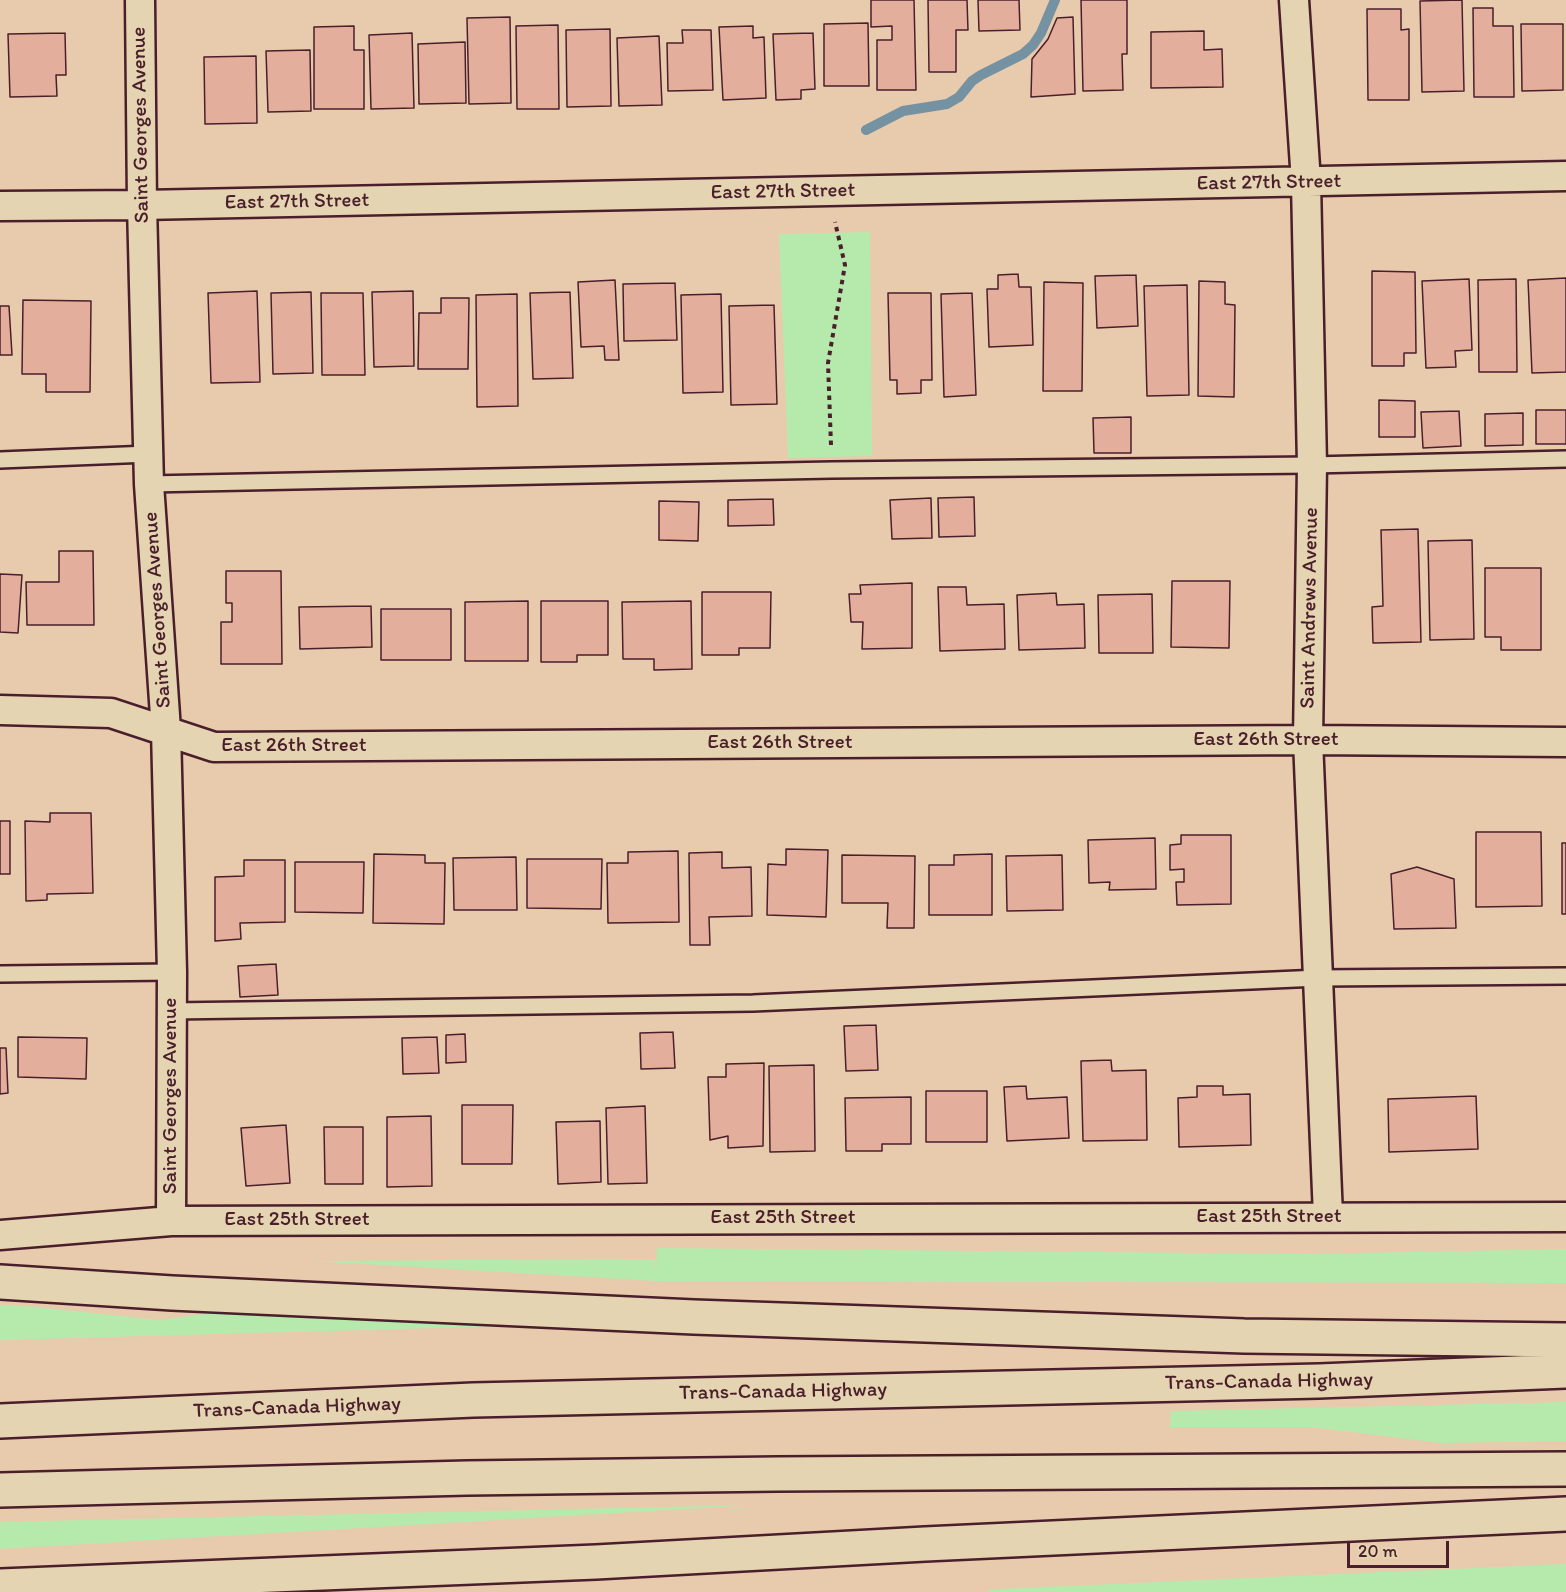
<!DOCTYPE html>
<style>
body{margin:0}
#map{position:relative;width:1566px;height:1592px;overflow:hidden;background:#e8cbad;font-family:Itim,sans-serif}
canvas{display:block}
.scale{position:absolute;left:1347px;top:1541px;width:102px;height:27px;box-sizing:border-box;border:3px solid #4a1f2b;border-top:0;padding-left:8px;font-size:18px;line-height:21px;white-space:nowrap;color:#4a1f2b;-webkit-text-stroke:4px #e5d4b1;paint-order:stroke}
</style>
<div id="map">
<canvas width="1566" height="1592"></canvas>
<div class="scale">20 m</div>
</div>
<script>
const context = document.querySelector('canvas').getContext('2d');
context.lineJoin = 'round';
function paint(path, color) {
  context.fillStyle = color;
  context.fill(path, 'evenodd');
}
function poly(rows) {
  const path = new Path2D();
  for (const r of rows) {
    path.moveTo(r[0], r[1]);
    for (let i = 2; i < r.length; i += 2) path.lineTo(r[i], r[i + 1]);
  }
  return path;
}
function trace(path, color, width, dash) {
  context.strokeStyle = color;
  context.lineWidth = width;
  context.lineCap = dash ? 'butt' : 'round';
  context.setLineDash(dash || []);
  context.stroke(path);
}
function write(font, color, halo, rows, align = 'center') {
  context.font = font + ' Itim,sans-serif';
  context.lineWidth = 4.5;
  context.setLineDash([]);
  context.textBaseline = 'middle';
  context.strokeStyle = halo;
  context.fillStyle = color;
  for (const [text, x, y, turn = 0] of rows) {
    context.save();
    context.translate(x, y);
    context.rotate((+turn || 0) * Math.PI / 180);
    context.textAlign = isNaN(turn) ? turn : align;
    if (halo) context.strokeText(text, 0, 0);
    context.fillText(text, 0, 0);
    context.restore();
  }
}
paint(poly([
 [870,232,872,456,788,458,779,234],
 [657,1248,1308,1254,1566,1249,1566,1283,656,1281,313,1261,655,1259,656,1271],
 [0,1305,26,1306,159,1320,271,1305,653,1322,0,1340],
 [1566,1402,1566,1441,1441,1443,1311,1427,1170,1427,1171,1411],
 [755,1505,0,1549,0,1522],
 [1566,1564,1566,1592,987,1592,990,1590,1001,1589]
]), '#b5eaac');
trace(poly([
 [866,130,903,111,947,104,959,97,972,81,981,75,1023,54,1033,45,1041,33,1055,0]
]), '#7592a2', 10);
const building = poly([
 [871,0,914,0,916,90,877,90,877,40,892,40,892,26,871,27,871,0],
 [928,0,967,0,968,30,956,30,956,72,929,72,928,0],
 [978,0,1019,0,1020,30,979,31,978,0],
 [1081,0,1127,0,1127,54,1122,54,1123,90,1083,91,1081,0],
 [1462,0,1464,91,1422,92,1420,1,1462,0],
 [1473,8,1493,8,1493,26,1513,26,1514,97,1474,97,1473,8],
 [1367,9,1401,9,1401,30,1409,29,1409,100,1368,100,1367,9],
 [510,17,511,103,469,104,467,18,510,17],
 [1073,17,1075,94,1031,97,1032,59,1048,39,1057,18,1073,17],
 [868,23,869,86,824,86,824,24,868,23],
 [1521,24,1563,24,1563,90,1522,91,1521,24],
 [558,25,559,109,517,109,516,26,558,25],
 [354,26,354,50,364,50,364,109,314,109,314,27,354,26],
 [753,26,753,38,764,37,766,98,723,100,719,27,753,26],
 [610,29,611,106,567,107,566,30,610,29],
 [682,30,711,30,713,90,668,91,667,43,683,43,682,30],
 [1204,31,1204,50,1222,49,1223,87,1151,88,1151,32,1204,31],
 [65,33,66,75,56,75,57,96,10,97,8,34,65,33],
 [412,33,414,108,371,109,369,35,412,33],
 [813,33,815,89,801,90,801,99,776,100,773,34,813,33],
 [659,36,662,105,619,106,617,38,659,36],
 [465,42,466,103,419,104,418,44,465,42],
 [310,50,311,111,268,112,266,51,310,50],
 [256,56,257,123,205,124,204,57,256,56],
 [1372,271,1415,272,1416,353,1404,353,1404,366,1372,366,1372,271],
 [1018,274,1019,287,1031,287,1033,345,989,347,987,289,998,289,998,275,1018,274],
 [1136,275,1138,326,1097,328,1095,276,1136,275],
 [1566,278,1566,372,1532,373,1528,280,1566,278],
 [1469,279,1472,350,1455,351,1456,367,1426,368,1422,281,1469,279],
 [1516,279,1517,372,1479,372,1478,280,1516,279],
 [615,280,619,360,605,360,604,346,581,347,578,282,615,280],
 [1199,281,1225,282,1225,304,1235,305,1234,397,1198,396,1199,281],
 [1044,282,1083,283,1082,391,1043,391,1044,282],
 [675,283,677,340,624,341,623,284,675,283],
 [1187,285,1189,395,1147,396,1144,286,1187,285],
 [257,291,260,382,211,383,208,293,257,291],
 [413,291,414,366,374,367,372,292,413,291],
 [311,292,313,373,273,374,271,293,311,292],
 [570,292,573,378,533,379,530,293,570,292],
 [321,293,363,293,365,375,322,375,321,293],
 [888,293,931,293,932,380,921,380,921,393,897,394,897,380,890,380,888,293],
 [972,293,976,395,944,397,941,294,972,293],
 [517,294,518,406,477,407,476,295,517,294],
 [721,294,723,392,683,393,681,295,721,294],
 [441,298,469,298,468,369,418,369,419,313,441,313,441,298],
 [23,300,91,301,90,392,46,392,46,374,22,374,23,300],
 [774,305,777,404,731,405,729,306,774,305],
 [0,306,9,306,12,355,0,355,0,306],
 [1379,400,1415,401,1415,437,1379,437,1379,400],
 [1536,410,1566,410,1566,444,1536,444,1536,410],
 [1459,411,1461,446,1423,448,1421,412,1459,411],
 [1523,413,1523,445,1485,446,1485,414,1523,413],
 [1131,417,1131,453,1094,453,1093,418,1131,417],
 [974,497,975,536,939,537,938,498,974,497],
 [931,498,932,538,892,539,890,500,931,498],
 [773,499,774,525,728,526,728,500,773,499],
 [659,501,699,502,698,541,659,540,659,501],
 [1418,529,1421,642,1373,643,1372,607,1383,606,1381,530,1418,529],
 [1472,540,1474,639,1430,640,1428,541,1472,540],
 [59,551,93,551,94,625,27,625,26,582,59,582,59,551],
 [1485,568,1541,568,1541,650,1501,650,1501,637,1485,637,1485,568],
 [226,571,281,571,282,664,221,664,221,622,232,622,232,603,226,603,226,571],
 [0,574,22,575,18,633,0,632,0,574],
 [1172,581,1230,581,1229,648,1171,647,1172,581],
 [912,583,912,648,862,649,863,622,851,622,849,594,861,594,860,585,912,583],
 [938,587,966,587,967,605,1004,604,1005,649,940,651,938,587],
 [702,592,771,592,770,648,739,648,739,655,702,655,702,592],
 [1056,593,1057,605,1084,604,1085,648,1019,650,1017,595,1056,593],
 [1152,594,1153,653,1099,653,1098,595,1152,594],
 [528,601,528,661,465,661,465,602,528,601],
 [541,601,608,601,608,655,577,655,577,662,541,662,541,601],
 [691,601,692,669,654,670,654,659,623,659,622,602,691,601],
 [371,606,372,647,300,649,299,607,371,606],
 [381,609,451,609,451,660,381,660,381,609],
 [50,813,91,813,93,893,47,894,47,900,26,901,25,821,50,822,50,813],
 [0,821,10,821,10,874,0,874,0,821],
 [1476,832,1541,832,1542,906,1476,907,1476,832],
 [1181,835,1231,835,1231,904,1177,905,1176,882,1184,882,1184,869,1170,870,1170,845,1181,844,1181,835],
 [1155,838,1156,889,1109,890,1110,882,1089,883,1088,840,1155,838],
 [1562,843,1566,843,1566,914,1562,914,1562,843],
 [786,849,828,850,826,917,767,915,768,864,786,865,786,849],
 [678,851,679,922,608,923,607,863,628,863,628,852,678,851],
 [722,852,722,868,751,867,752,916,709,917,710,945,690,945,689,853,722,852],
 [374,854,425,855,425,863,445,863,444,924,373,923,374,854],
 [992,854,992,915,929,915,929,865,954,865,954,855,992,854],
 [842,855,915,856,914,928,887,928,888,903,842,903,842,855],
 [1062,855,1063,910,1007,911,1006,856,1062,855],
 [516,857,517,910,454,910,453,858,516,857],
 [527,859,602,859,601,909,527,908,527,859],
 [244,860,285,860,285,922,240,923,241,939,215,941,215,877,244,876,244,860],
 [295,862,364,862,363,913,295,912,295,862],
 [1417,867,1454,879,1456,928,1394,929,1391,874,1417,867],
 [276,964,278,995,240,997,238,966,276,964],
 [876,1025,878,1070,846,1071,844,1026,876,1025],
 [673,1032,675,1068,641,1069,640,1033,673,1032],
 [465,1034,466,1062,446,1063,446,1035,465,1034],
 [18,1037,87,1038,86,1079,18,1077,18,1037],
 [437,1037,439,1073,403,1074,402,1038,437,1037],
 [0,1048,6,1048,8,1093,0,1094,0,1048],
 [1111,1060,1112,1071,1146,1070,1147,1140,1083,1141,1081,1061,1111,1060],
 [764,1063,763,1146,728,1148,728,1136,710,1140,708,1077,726,1077,726,1064,764,1063],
 [814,1065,815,1151,770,1152,769,1066,814,1065],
 [1026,1086,1027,1099,1067,1097,1069,1138,1007,1141,1004,1087,1026,1086],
 [1197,1086,1223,1086,1223,1095,1250,1094,1251,1145,1179,1147,1178,1098,1197,1097,1197,1086],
 [926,1091,987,1091,987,1142,926,1142,926,1091],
 [1476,1096,1478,1149,1389,1152,1388,1099,1476,1096],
 [911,1097,911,1144,882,1144,882,1151,846,1151,845,1098,911,1097],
 [462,1105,513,1105,512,1164,462,1164,462,1105],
 [645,1106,647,1183,608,1184,606,1108,645,1106],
 [431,1116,432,1186,387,1187,387,1117,431,1116],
 [600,1121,601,1182,558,1184,556,1122,600,1121],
 [286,1125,290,1183,246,1186,241,1128,286,1125],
 [324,1127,363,1127,363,1184,325,1184,324,1127]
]);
paint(building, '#e4ae9c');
trace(building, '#4a1f2b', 1.5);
const service = poly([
 [0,460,149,454],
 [149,484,832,470,1312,465,1566,459],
 [0,974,172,972],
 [170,1011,753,1003,1319,978,1566,976]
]);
const minor = poly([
 [140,0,142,205,149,484,166,730,172,972,171,1221],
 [1294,0,1306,182,1312,465,1308,740,1328,1216],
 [0,206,142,205,1566,176],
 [0,710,111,713,214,747,1308,740,1566,742],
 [0,1235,171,1221,1566,1217]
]);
const motorway = poly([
 [0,1282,172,1293,694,1317,1244,1336,1566,1340],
 [0,1421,473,1400,1319,1381,1566,1371],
 [0,1490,467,1478,777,1474,1566,1469],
 [0,1586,596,1562,925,1544,1566,1514]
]);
trace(service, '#4a1f2b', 20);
trace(minor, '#4a1f2b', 33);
trace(motorway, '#4a1f2b', 38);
trace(poly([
 [831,445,828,363,845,265,835,222]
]), '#4a1f2b', 4, [4.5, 4.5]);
trace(service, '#e5d4b1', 15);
trace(minor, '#e5d4b1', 28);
trace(motorway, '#e5d4b1', 33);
write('21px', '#4a1f2b', '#e5d4b1', [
 ["Saint Georges Avenue",141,125,-91],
 ["East 27th Street",1269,183,-1],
 ["East 27th Street",783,192,-1],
 ["East 27th Street",297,202,-1],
 ["Saint Andrews Avenue",1310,608,-89],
 ["Saint Georges Avenue",158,610,-94],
 ["East 26th Street",1266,740],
 ["East 26th Street",780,743],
 ["East 26th Street",294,746],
 ["Saint Georges Avenue",171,1096,-90],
 ["East 25th Street",1269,1217],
 ["East 25th Street",783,1218],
 ["East 25th Street",297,1220],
 ["Trans-Canada Highway",1269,1382,-1],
 ["Trans-Canada Highway",783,1392,-1],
 ["Trans-Canada Highway",297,1408,-2]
]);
</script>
